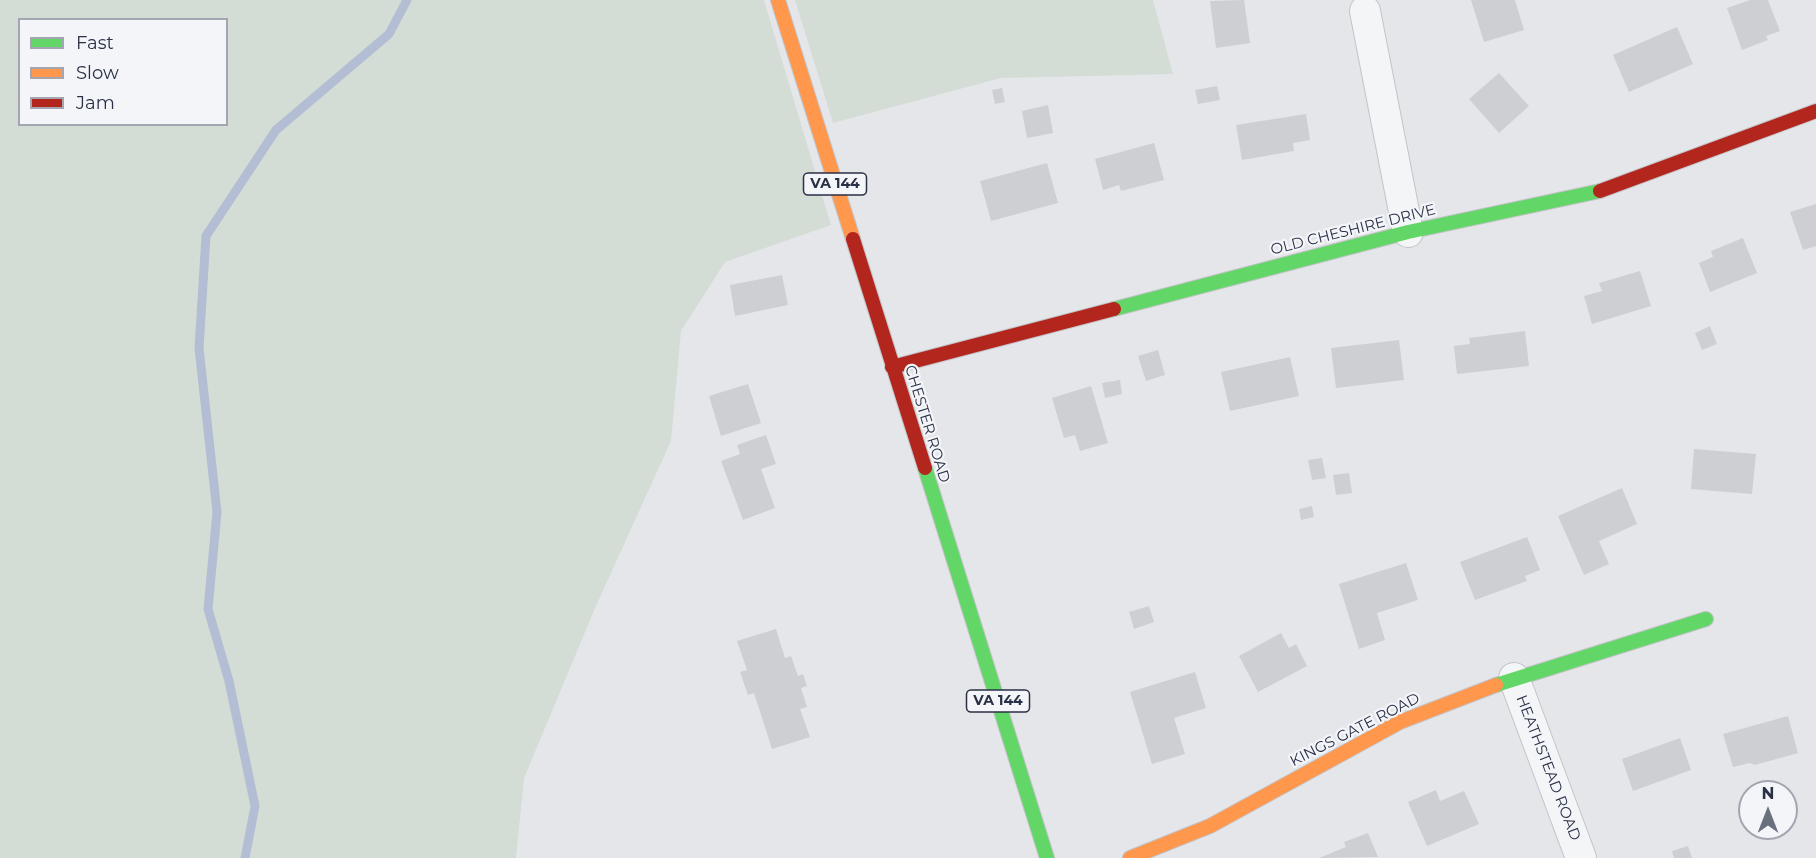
<!DOCTYPE html>
<style>
body{margin:0}
#map{position:relative;width:1816px;height:858px;overflow:hidden;background:#e5e6ea;font-family:Montserrat,sans-serif}
canvas{display:block}
.legend{position:absolute;left:18px;top:18px;width:210px;height:108px;box-sizing:border-box;background:#f3f5f9;border:2px solid #a3a6b1;margin:0;padding:8px 10px;list-style:none;font-size:18px;color:#2a3045}
.legend li{display:flex;align-items:center;gap:12px;height:30px}
.legend b{width:30px;border:2px solid #a3a6b1}
.north{position:absolute;left:1738px;top:780px;width:60px;height:60px;box-sizing:border-box;background:#f3f5f9;border:2px solid #a3a6b1;border-radius:50%;rotate:0deg;font-size:16px;font-weight:700;line-height:24px;text-align:center;color:#2a3045}
.north::after{content:'';display:block;margin:auto;width:21px;height:27px;background:#6b707f;clip-path:polygon(50% 0,100% 100%,50% 72%,0 100%)}
</style>
<div id="map">
<canvas width="1816" height="858"></canvas>
<ul class="legend">
<li><b style="height:8px;background:#63d668"></b>Fast</li>
<li><b style="height:8px;background:#ff974d"></b>Slow</li>
<li><b style="height:8px;background:#b3261e"></b>Jam</li>
</ul>
<div class="north">N</div>
</div>
<script>
const context = document.querySelector('canvas').getContext('2d');
context.lineJoin = 'round';
function paint(path, color) {
  context.fillStyle = color;
  context.fill(path, 'evenodd');
}
function poly(rows) {
  const path = new Path2D();
  for (const r of rows) {
    path.moveTo(r[0], r[1]);
    for (let i = 2; i < r.length; i += 2) path.lineTo(r[i], r[i + 1]);
  }
  return path;
}
function trace(path, color, width, dash) {
  context.strokeStyle = color;
  context.lineWidth = width;
  context.lineCap = dash ? 'butt' : 'round';
  context.setLineDash(dash || []);
  context.stroke(path);
}
function write(font, color, halo, rows, align = 'center') {
  context.font = font + ' Montserrat,sans-serif';
  context.lineWidth = 4.5;
  context.setLineDash([]);
  context.textBaseline = 'middle';
  context.strokeStyle = halo;
  context.fillStyle = color;
  for (const [text, x, y, turn = 0] of rows) {
    context.save();
    context.translate(x, y);
    context.rotate((+turn || 0) * Math.PI / 180);
    context.textAlign = isNaN(turn) ? turn : align;
    if (halo) context.strokeText(text, 0, 0);
    context.fillText(text, 0, 0);
    context.restore();
  }
}
paint(poly([
 [0,0,764,0,831,225,725,262,681,331,671,441,596,606,524,778,516,858,0,858],
 [20,20,226,20,226,124,20,124],
 [795,0,1153,0,1173,74,1001,78,833,123]
]), '#d4ddd5');
trace(poly([
 [245,858,255,806,229,681,208,609,217,512,199,348,206,236,276,130,389,34,407,0]
]), '#b3bed5', 9);
paint(poly([
 [1244,0,1250,43,1216,48,1210,1],
 [1471,0,1515,0,1524,30,1484,42],
 [1750,0,1768,0,1780,31,1766,36,1768,40,1742,50,1727,8],
 [1677,27,1693,64,1629,92,1613,55],
 [1499,73,1529,106,1499,133,1469,99],
 [1217,86,1220,100,1198,104,1195,90],
 [1002,88,1005,102,995,104,992,90],
 [1048,105,1053,133,1027,138,1022,111],
 [1306,114,1310,140,1293,143,1294,151,1242,160,1236,125],
 [1154,143,1164,180,1121,191,1119,185,1103,190,1095,159],
 [1047,163,1058,203,991,221,980,181],
 [1816,204,1816,246,1803,250,1790,212],
 [1743,238,1757,273,1710,292,1699,263,1713,257,1711,251],
 [1640,271,1651,306,1592,324,1584,296,1602,291,1599,283],
 [782,275,788,305,735,316,730,285],
 [1710,326,1717,344,1702,350,1695,333],
 [1525,331,1529,366,1457,374,1454,346,1470,344,1469,338],
 [1399,340,1404,380,1336,388,1331,348],
 [1158,350,1165,375,1146,381,1138,356],
 [1290,357,1299,396,1230,411,1221,372],
 [1120,380,1122,394,1105,398,1102,383],
 [748,384,761,423,721,436,709,396],
 [1091,386,1108,443,1080,451,1075,435,1064,438,1052,398],
 [766,435,776,464,761,469,775,508,743,520,721,461,740,454,737,445],
 [1694,449,1756,454,1752,494,1691,489],
 [1322,458,1326,478,1312,480,1308,460],
 [1349,473,1352,493,1336,495,1333,475],
 [1622,488,1637,524,1599,541,1609,564,1584,575,1558,516],
 [1312,506,1314,517,1301,520,1299,509],
 [1527,537,1540,570,1525,576,1527,581,1475,600,1460,562],
 [1406,563,1418,600,1377,613,1385,640,1359,649,1339,584],
 [1149,606,1154,622,1134,629,1129,612],
 [776,629,785,658,791,656,798,676,803,674,807,686,801,688,807,707,800,709,810,737,772,749,754,693,748,695,740,672,747,670,737,641],
 [1281,633,1289,648,1296,644,1307,666,1258,692,1239,656],
 [1195,672,1206,708,1174,718,1185,754,1152,764,1130,692],
 [1788,716,1798,753,1755,765,1750,763,1733,767,1723,734],
 [1680,738,1691,770,1633,791,1622,759],
 [1436,790,1440,801,1464,791,1479,824,1427,846,1408,802],
 [1368,833,1378,857,1319,858,1346,847,1344,842],
 [1688,846,1692,858,1674,858,1672,851]
]), '#cdcfd3');
const street = poly([
 [1365,11,1408,232],
 [1514,678,1581,858]
]);
const fast = poly([
 [1114,309,1408,232,1600,191],
 [925,468,1047,858],
 [1496,685,1706,619]
]);
const slow = poly([
 [778,0,853,239],
 [1130,858,1210,826,1400,722,1496,685]
]);
const jam = poly([
 [1600,191,1816,111],
 [853,239,925,468],
 [892,367,1114,309]
]);
trace(street, '#c3c4c8', 32);
trace(fast, '#c3c4c8', 16);
trace(slow, '#c3c4c8', 16);
trace(jam, '#c3c4c8', 16);
trace(street, '#f4f5f7', 30);
trace(fast, '#63d668', 14);
trace(slow, '#ff974d', 14);
trace(jam, '#b3261e', 14);
for (const [x, y, w] of [
 [835,184,63],
 [998,701,63]
]) {
  const box = new Path2D();
  box.roundRect(x - w / 2, y - 11, w, 22, 4.5);
  context.fillStyle = '#f3f5f9';
  context.fill(box);
  trace(box, '#2a3045', 1.5);
}
write('bold 14px', '#2a3045', null, [
 ["VA 144",835,184],
 ["VA 144",998,701]
]);
write('15px', '#2a3045', '#f3f5f9', [
 ["OLD CHESHIRE DRIVE",1353,230,-14],
 ["CHESTER ROAD",927,424,73],
 ["KINGS GATE ROAD",1355,730,-27],
 ["HEATHSTEAD ROAD",1548,768,69]
]);
</script>
